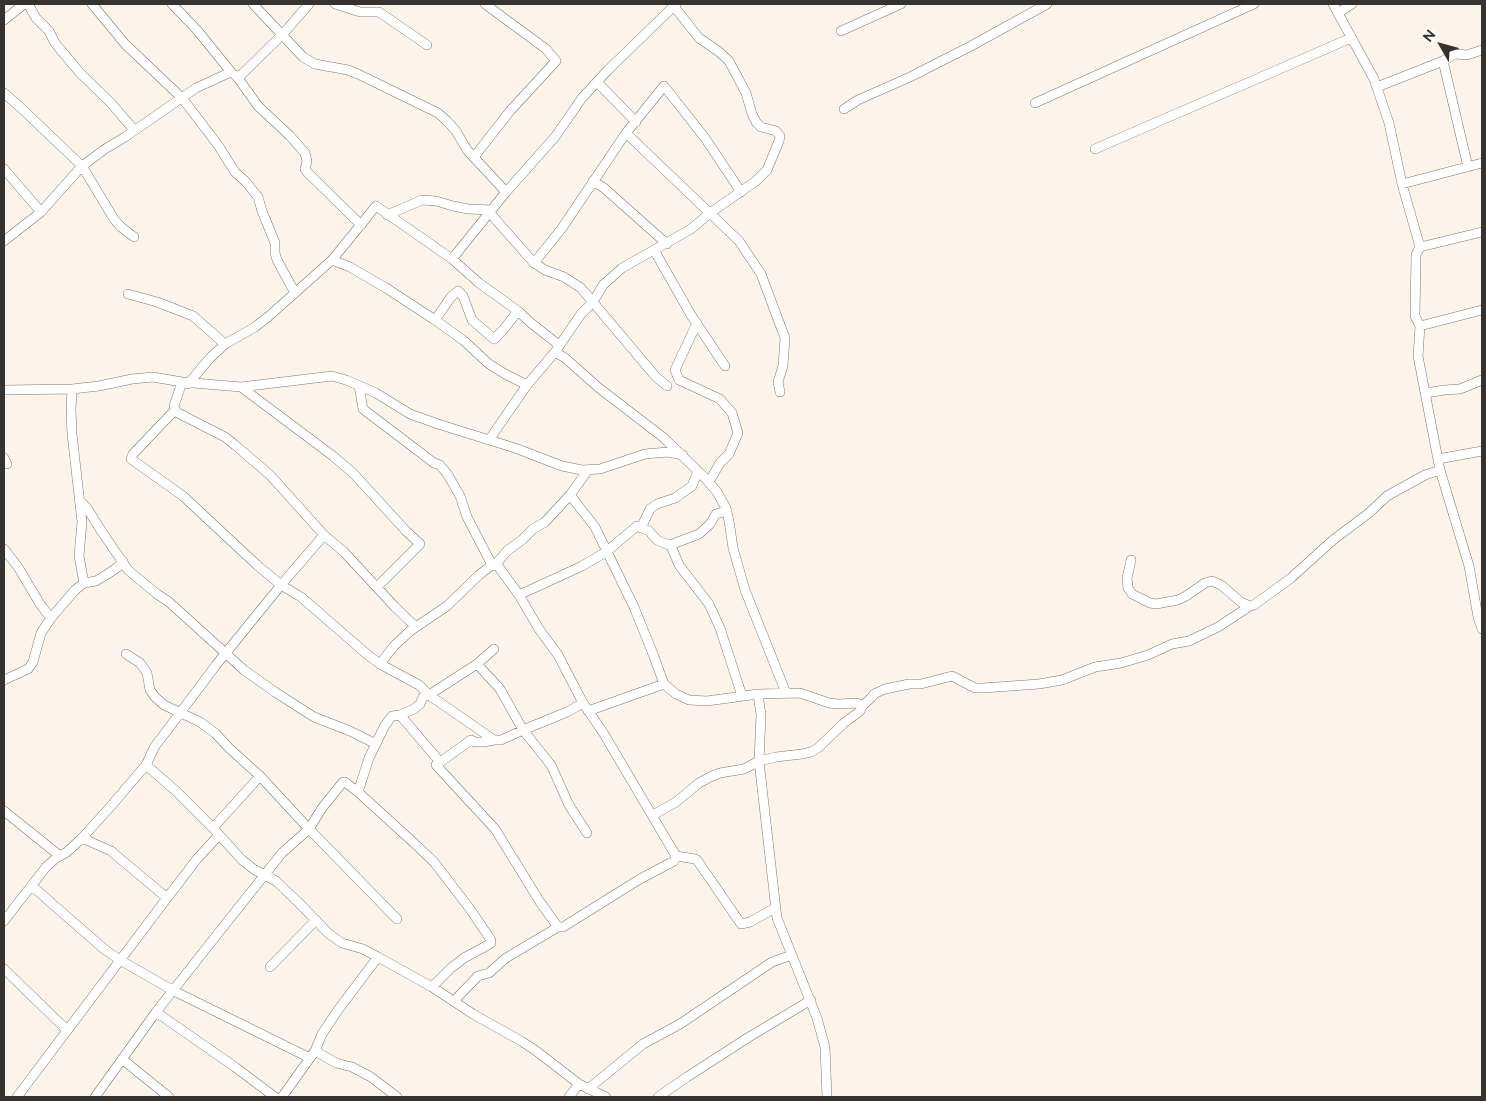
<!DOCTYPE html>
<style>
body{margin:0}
#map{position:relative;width:1486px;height:1101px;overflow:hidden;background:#fcf4ea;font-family:Raleway,sans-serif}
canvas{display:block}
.frame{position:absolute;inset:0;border:5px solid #35322f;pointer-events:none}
.north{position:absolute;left:1416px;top:20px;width:50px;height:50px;-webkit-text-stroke:4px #fff;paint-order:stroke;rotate:308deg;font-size:14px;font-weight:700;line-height:20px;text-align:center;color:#35322f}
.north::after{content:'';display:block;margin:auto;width:18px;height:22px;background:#35322f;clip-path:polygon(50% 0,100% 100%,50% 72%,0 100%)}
</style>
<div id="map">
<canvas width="1486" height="1101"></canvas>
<div class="frame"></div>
<div class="north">N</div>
</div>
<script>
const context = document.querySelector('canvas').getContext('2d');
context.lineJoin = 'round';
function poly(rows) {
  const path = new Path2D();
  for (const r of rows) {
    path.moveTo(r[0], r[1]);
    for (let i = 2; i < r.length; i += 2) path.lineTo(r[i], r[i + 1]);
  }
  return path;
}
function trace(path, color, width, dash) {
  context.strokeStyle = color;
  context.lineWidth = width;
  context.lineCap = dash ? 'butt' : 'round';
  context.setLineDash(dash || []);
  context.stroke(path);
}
const minor = poly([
 [28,4,36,18,49,31,55,43,80,73,110,102,134,130],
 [92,4,125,44,182,98,218,145,235,172,246,182,258,197,262,211,275,243,275,253,277,260,295,293],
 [253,4,303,57,315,64,348,70,358,74,438,113,447,121,456,131,467,150,506,192],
 [335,4,360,12,379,12,427,45],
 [1333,4,1374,79,1389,123,1402,184,1420,247,1416,255,1415,316,1420,326,1418,356,1440,470,1469,566,1478,617,1482,629],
 [1338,13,1352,4],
 [4,20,24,4],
 [841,31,901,4],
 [1443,61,1468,167],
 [235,75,238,78,282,35,309,4],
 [238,78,258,106,290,136,305,153,307,161,305,169,308,173,361,225],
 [597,82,636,122],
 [1377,87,1443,61,1455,54,1467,55,1482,50],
 [4,93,20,107,82,166,114,219,121,227,134,237],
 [1035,103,1254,4],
 [844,109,858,100,910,77,971,46,1047,4],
 [1095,149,1351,38],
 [474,157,510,111,556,61,546,49,485,4],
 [4,169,41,212],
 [593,181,604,188,667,244],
 [1402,184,1482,163],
 [741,192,705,138,664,86,626,133,739,241,761,274,785,338,783,366,778,382,780,392],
 [489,212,534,263,545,270,564,277,581,288,656,377,667,386],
 [387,215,422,200,436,201,453,206,468,209,491,210],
 [4,241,41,212,82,166,105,149,125,137,196,88,231,72,197,30,172,4],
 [1420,247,1482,232],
 [654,250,691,315,725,366],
 [452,259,506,192,555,137,582,98,607,71,676,4],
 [332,260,350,267,386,288,435,320,463,340,489,364,505,374,527,385],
 [534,263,562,228,626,133],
 [128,294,157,302,193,316,225,344],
 [435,320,451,297,458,291,463,296,472,320,494,339,503,330,518,311],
 [697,323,675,370,679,380,720,399,732,413,738,433,729,454,720,463,709,482],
 [1420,326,1482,310],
 [555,352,565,358,599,388,664,438,705,478,717,492,726,508,729,521,733,548,745,590,786,693],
 [182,382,241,387,332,376,346,380,376,393,410,414,438,424,515,448,562,466,582,470,600,469,645,454,668,452,683,455],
 [188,384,210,358,225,344,255,327,269,316,332,260,376,206,452,259,479,283,518,311,531,323,559,345],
 [359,386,363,409,434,463,440,465,448,475,460,496,467,517,492,565],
 [241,387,333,456,353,473,406,531,420,544,377,587],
 [72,389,71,410,72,434,82,522,79,556,84,583],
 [4,390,72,389,99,386,132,379,153,377,182,382,174,406,175,410,178,413,225,437,235,445,270,475,324,535,281,585,216,665,165,733,155,746,146,765,111,806,82,838,67,852,56,858,46,867,4,921],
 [1426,393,1444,390,1460,389,1482,380],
 [175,410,133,454,131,459,183,496,257,565,281,585,301,597,369,656,380,664,419,685,429,695,494,740],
 [489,440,527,385,555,352,581,314,593,302,603,285,622,268,691,229,710,213,756,181,767,170,779,141,780,136,776,131,761,127,756,122,752,114,746,93,729,61,718,51,699,38,672,4],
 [4,458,7,464],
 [1438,459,1482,451],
 [588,470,570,495,595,527,634,607,653,654,664,684],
 [80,501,87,508,102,532,128,570,157,594,169,602,244,670,275,692,314,717,350,731,376,744],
 [641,528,650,509,657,504,675,498,692,486,698,471],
 [324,535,344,552,395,607,416,627],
 [671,546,670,545,699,534,710,524,716,514,726,511],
 [4,549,18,567,40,604,51,618,41,633,33,662,28,669,4,680],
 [1131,560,1127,578,1128,588,1132,594,1150,603,1156,604,1178,600,1186,596,1205,583,1212,581,1221,585,1241,602,1250,606,1254,605,1291,578,1333,540,1369,513,1387,496,1425,475,1440,470],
 [495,565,507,551,522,540,533,529,545,522,570,495],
 [519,595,582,566,606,552,637,526,649,531,657,540,671,546,679,565,709,604,720,628,742,696],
 [51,618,75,590,84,583,96,581,106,575,118,567,123,561],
 [126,654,140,663,147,673,150,690,155,697,164,705,200,722,215,733,229,748,260,776,309,829,397,919],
 [380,664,394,646,410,631,447,606,479,575,492,565,498,566,519,595,539,629,558,655,583,703,604,734,676,856,674,861,640,879,563,927,558,927,506,958,489,973,478,976,454,1001],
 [477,664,500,689,523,730,567,712,583,703],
 [758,694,761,715,759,761,776,910,777,918,817,1018,825,1047,827,1097],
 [588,711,664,684,676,694,689,700,707,701,758,694,800,693,829,703,839,704,857,703,862,706],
 [400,715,440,762],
 [146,765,176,791,213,828,242,860,255,870,276,881,299,903,329,934,342,943,363,949,378,957,338,1010,322,1034,315,1051,282,1097],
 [358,792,369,758,385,725,392,716,400,715,414,709,420,704,423,697,429,695,477,664,494,649],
 [4,811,60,856],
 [653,815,676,802,699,783,710,777,720,773,744,769,759,761,776,757,802,754,811,752,818,748,844,723,860,711,862,706,871,698,874,694,885,689,909,684,921,684,952,676,975,688,983,688,1039,684,1062,680,1095,667,1121,663,1148,655,1172,644,1189,641,1218,627,1250,606],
 [213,828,260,776],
 [82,838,111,851,167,898],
 [676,856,695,859,697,860,741,924,750,922,775,908],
 [32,886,104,949,120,960,174,991,310,1058],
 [558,927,540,902,495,829,436,765,471,740,475,742,484,742,494,740,501,740,523,730,551,765,569,805,587,833],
 [378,957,432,987,473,1014,521,1041,535,1050,579,1084,606,1097],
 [270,967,316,920],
 [4,969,67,1030],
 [156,1012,235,1067,275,1097],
 [315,1051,336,1063,352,1067,371,1077,397,1097],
 [122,1059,169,1097],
 [588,1089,643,1044,680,1024,772,962,792,955],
 [17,1097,167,898,197,859,219,835],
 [95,1097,156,1012,208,946,282,853,309,829,322,808,343,782,345,782,358,792,414,843,434,862,470,909,491,940,491,943,488,945,464,958,451,968,432,987],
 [569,1097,579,1084],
 [658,1097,687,1077,749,1037,811,1000]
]);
trace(minor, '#7d766e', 10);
trace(minor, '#fff', 9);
</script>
